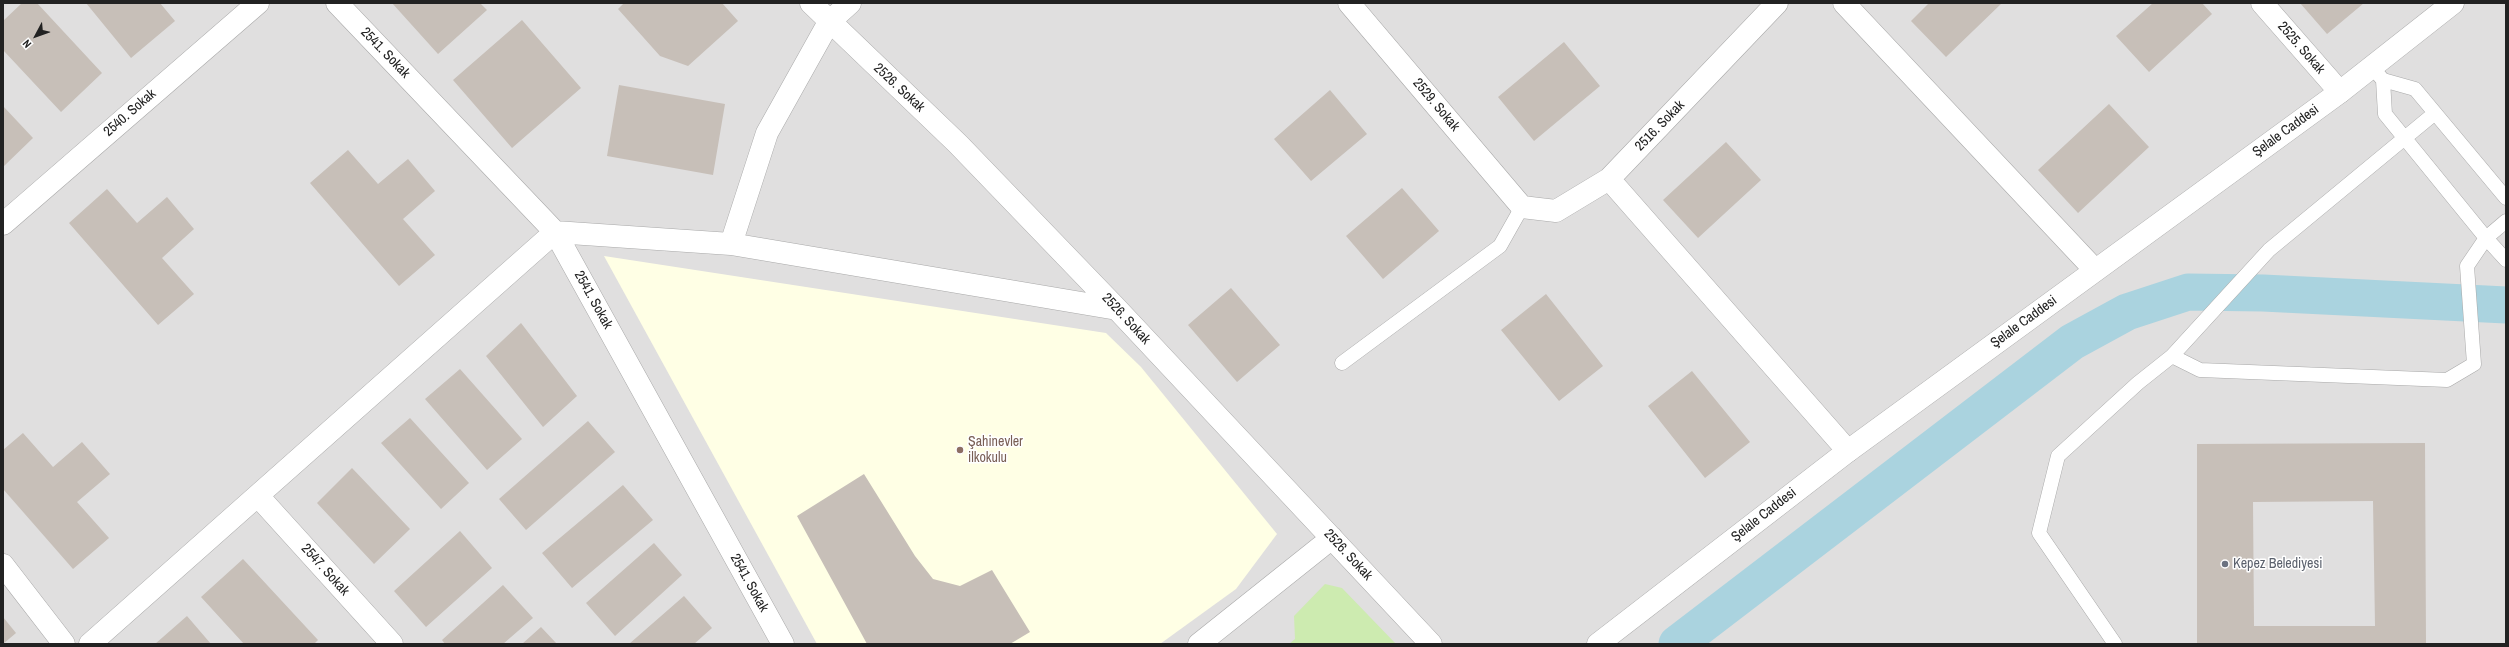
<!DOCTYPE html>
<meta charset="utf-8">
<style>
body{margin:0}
#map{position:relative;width:2509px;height:647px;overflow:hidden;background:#f2efe9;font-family:"Archivo Narrow",sans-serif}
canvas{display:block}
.frame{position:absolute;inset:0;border:4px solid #222;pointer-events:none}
.north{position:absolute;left:16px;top:16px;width:40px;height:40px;-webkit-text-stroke:3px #fff;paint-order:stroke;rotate:229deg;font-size:11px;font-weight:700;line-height:16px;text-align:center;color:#222}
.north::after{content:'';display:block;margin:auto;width:14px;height:18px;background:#222;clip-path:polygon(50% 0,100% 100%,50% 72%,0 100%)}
</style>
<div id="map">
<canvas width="2509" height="647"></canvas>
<div class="frame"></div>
<div class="north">N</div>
</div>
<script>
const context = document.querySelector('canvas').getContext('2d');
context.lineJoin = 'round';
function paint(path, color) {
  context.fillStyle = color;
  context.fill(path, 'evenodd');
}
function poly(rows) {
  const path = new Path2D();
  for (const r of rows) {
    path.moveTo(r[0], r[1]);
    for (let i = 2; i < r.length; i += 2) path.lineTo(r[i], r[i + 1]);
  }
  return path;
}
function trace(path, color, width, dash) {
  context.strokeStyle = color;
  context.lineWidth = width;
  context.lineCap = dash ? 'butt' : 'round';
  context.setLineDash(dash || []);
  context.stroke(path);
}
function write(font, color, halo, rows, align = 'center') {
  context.font = font + ' "Archivo Narrow",sans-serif';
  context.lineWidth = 3;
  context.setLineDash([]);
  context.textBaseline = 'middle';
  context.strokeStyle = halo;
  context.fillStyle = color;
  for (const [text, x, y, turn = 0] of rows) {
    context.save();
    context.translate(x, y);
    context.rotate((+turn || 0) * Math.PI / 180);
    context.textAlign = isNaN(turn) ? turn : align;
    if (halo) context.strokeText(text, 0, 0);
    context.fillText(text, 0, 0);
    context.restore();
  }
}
paint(poly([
 [3,3,2506,3,2506,644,3,644]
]), '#e0dfdf');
paint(poly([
 [604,256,1106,333,1141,367,1277,534,1236,589,1160,644,817,644]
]), '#ffffe5');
paint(poly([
 [1325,584,1342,588,1396,644,1289,644,1295,639,1294,616]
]), '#cdebb0');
trace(poly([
 [1677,644,2072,342,2127,312,2188,292,2263,293,2506,305]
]), '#aad3df', 37);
paint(poly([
 [22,3,37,3,102,73,61,112,3,50,3,21],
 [86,3,160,3,175,21,131,58],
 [392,3,480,3,487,10,438,54],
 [624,3,722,3,738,21,688,66,660,56,618,9],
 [1929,3,2002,3,1946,57,1911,21],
 [2153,3,2202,3,2212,14,2149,72,2116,36],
 [2300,3,2364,3,2327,34],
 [522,20,581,88,512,148,453,80],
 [1564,42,1600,86,1534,141,1498,97],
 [619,85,725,104,713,175,607,156],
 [1330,90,1367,134,1311,181,1274,139],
 [2109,104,2149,147,2078,213,2038,170],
 [3,106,33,138,3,167],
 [1726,142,1761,180,1698,238,1663,200],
 [348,150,378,184,408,159,435,191,403,219,435,255,399,286,310,183],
 [1402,188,1439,231,1383,279,1346,236],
 [107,189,137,223,167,197,194,229,162,258,194,294,158,325,69,223],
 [1231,288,1280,345,1237,382,1188,325],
 [1546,294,1603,366,1559,401,1501,330],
 [521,323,577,396,543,427,486,356],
 [460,369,522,439,487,470,425,399],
 [1692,371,1750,442,1705,478,1648,406],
 [410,418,469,483,441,509,381,443],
 [588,421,615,452,526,530,499,499],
 [23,433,53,467,82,442,110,474,77,502,109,538,73,569,3,489,3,450],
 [2425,443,2426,644,2197,644,2197,444],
 [2373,501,2375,626,2254,626,2253,502],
 [352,468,410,529,374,564,317,503],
 [864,474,915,556,933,579,960,586,992,570,1030,632,1010,644,867,644,797,516],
 [623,485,653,520,572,588,542,553],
 [460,531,492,568,426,627,394,591],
 [654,543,682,575,615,636,586,603],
 [243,559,318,640,314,644,244,644,201,597],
 [503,585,533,618,503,644,445,644,442,640],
 [684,596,712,628,694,644,629,644],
 [187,616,211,644,155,644],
 [3,617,16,633,3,644],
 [541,627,557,644,522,644]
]), '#c7bfb8');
const service = poly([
 [2377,73,2383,80,2415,89,2506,198],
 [2383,80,2385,114,2486,238,2506,260],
 [2172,356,2200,370,2447,380,2474,364,2467,266,2486,238,2506,221],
 [1342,363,1500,246,1522,207],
 [2115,644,2039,533,2058,456,2138,383,2172,356,2269,250,2435,113]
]);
const minor = poly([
 [337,3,555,232,783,644],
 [811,3,958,144,1117,309,1431,644],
 [1349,3,1522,207,1556,211,1609,179,1777,3],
 [1844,3,2095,270],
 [2262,3,2340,92],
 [1609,179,1848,451],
 [3,224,258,3],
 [731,244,767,133,829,22,850,3],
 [258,496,392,644],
 [3,565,64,644],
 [90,644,555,232,731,244,1117,309],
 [1199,644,1332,538]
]);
const tertiary = poly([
 [1598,644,1848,451,2340,92,2453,3]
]);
trace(service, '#a9a9a9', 15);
trace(minor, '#a9a9a9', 23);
trace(tertiary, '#a9a9a9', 23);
trace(service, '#fff', 14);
trace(minor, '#fff', 22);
trace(tertiary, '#fff', 22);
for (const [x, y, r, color] of [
 [960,450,4,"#8d6e63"],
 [2225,564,4,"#6b7280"]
]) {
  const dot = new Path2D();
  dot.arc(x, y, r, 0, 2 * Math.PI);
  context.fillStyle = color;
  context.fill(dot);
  trace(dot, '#fff', 1.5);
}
write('14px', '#222', '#fff', [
 ["2525. Sokak",2301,48,49],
 ["2541. Sokak",385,53,46],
 ["2526. Sokak",899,88,43],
 ["2529. Sokak",1436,105,50],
 ["2540. Sokak",130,113,-41],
 ["2516. Sokak",1660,126,-46],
 ["Şelale Caddesi",2286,131,-36],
 ["2541. Sokak",593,300,61],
 ["2526. Sokak",1126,319,47],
 ["Şelale Caddesi",2024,322,-36],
 ["Şelale Caddesi",1764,515,-38],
 ["2526. Sokak",1348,555,47],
 ["2547. Sokak",325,570,48],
 ["2541. Sokak",749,583,61]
]);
write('14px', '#785e54', '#fff', [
 ["Şahinevler",968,442],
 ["ilkokulu",968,458]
], 'left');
write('14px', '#5b616d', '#fff', [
 ["Kepez Belediyesi",2233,564]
], 'left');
</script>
